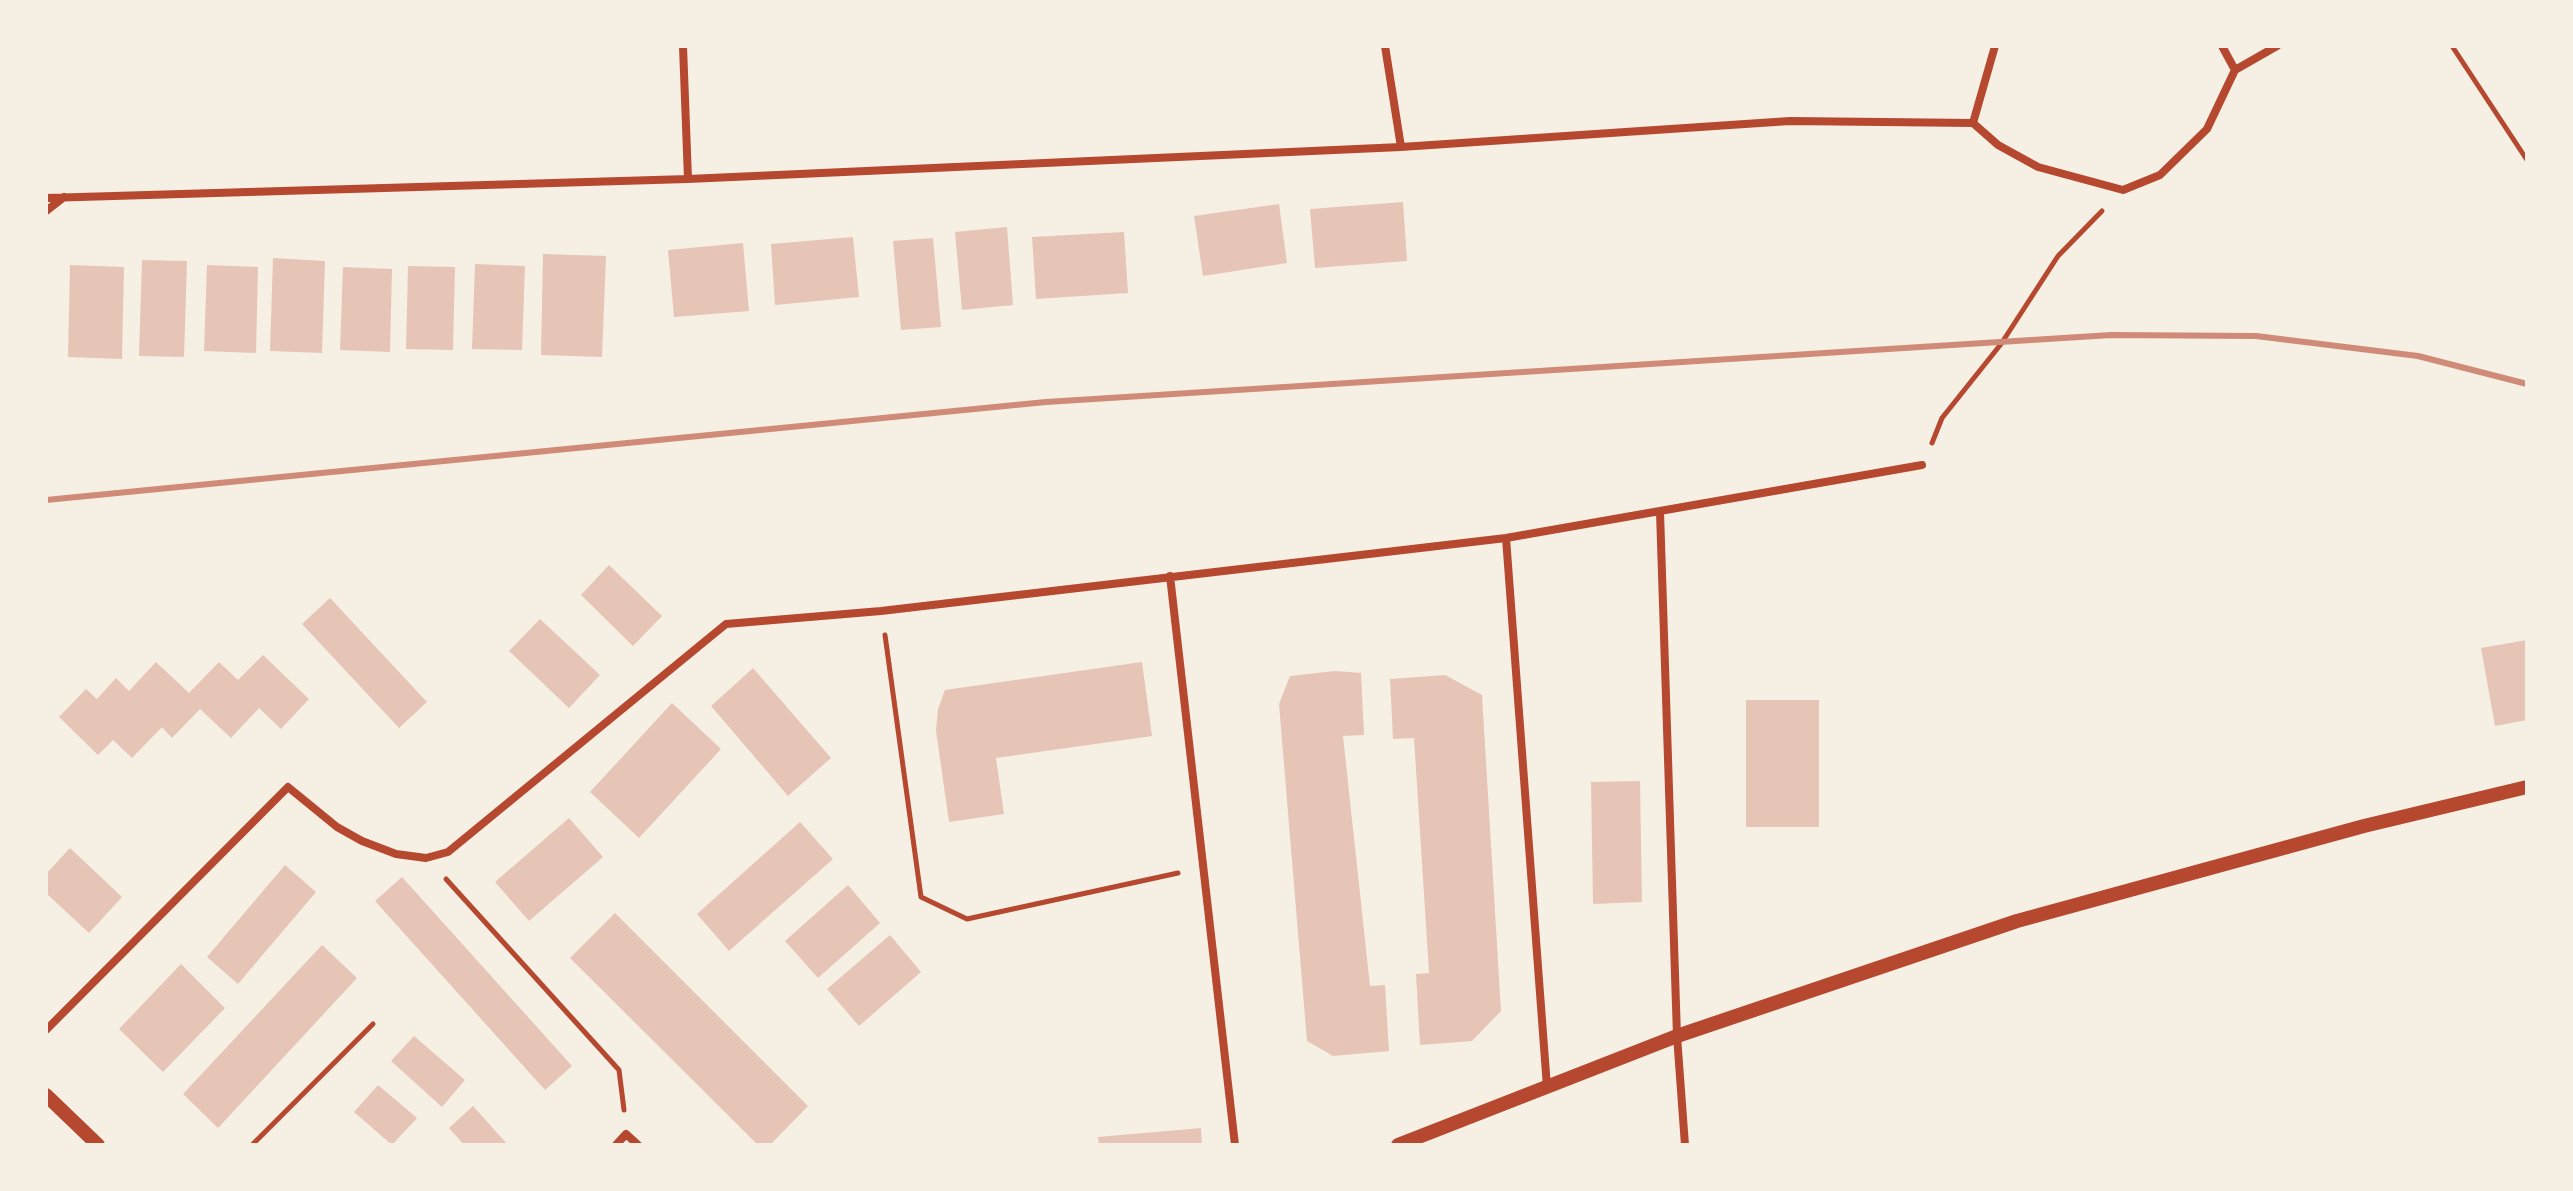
<!DOCTYPE html>
<style>
body{margin:0}
#map{position:relative;width:2573px;height:1191px;overflow:hidden;background:#f6efe4;font-family:Barlow,sans-serif}
canvas{display:block}
.frame{position:absolute;inset:0;border:48px solid #f6efe4;pointer-events:none}
</style>
<div id="map">
<canvas width="2573" height="1191"></canvas>
<div class="frame"></div>
</div>
<script>
const context = document.querySelector('canvas').getContext('2d');
context.lineJoin = 'round';
function paint(path, color) {
  context.fillStyle = color;
  context.fill(path, 'evenodd');
}
function poly(rows) {
  const path = new Path2D();
  for (const r of rows) {
    path.moveTo(r[0], r[1]);
    for (let i = 2; i < r.length; i += 2) path.lineTo(r[i], r[i + 1]);
  }
  return path;
}
function trace(path, color, width, dash) {
  context.strokeStyle = color;
  context.lineWidth = width;
  context.lineCap = dash ? 'butt' : 'round';
  context.setLineDash(dash || []);
  context.stroke(path);
}
paint(poly([
 [1403,202,1407,261,1315,268,1310,209],
 [1279,204,1287,263,1203,276,1194,216],
 [1007,227,1013,305,962,310,955,232],
 [1124,232,1128,293,1036,299,1032,237],
 [853,237,859,297,775,305,771,244],
 [933,238,941,327,901,330,893,241],
 [743,243,749,311,674,317,668,250],
 [543,254,606,256,602,357,541,355],
 [273,258,325,261,322,353,270,351],
 [142,260,187,261,184,357,139,356],
 [475,264,525,266,522,350,472,349],
 [70,265,124,267,122,359,68,357],
 [207,265,258,267,256,353,204,351],
 [408,266,455,267,453,350,406,349],
 [343,267,392,269,390,352,340,350],
 [609,565,662,616,633,646,581,595],
 [330,598,427,702,399,728,302,624],
 [540,619,600,675,569,708,509,651],
 [2527,640,2527,720,2495,726,2481,648],
 [263,655,309,699,281,729,259,708,231,738,200,709,172,738,162,727,132,758,113,740,98,755,59,717,86,689,97,699,116,678,129,691,156,662,189,693,219,662,238,680],
 [1142,662,1152,736,996,758,1004,814,949,822,936,731,938,709,945,690],
 [753,668,831,758,788,796,711,706],
 [1335,671,1361,673,1364,735,1343,736,1370,986,1385,985,1389,1051,1333,1056,1307,1041,1279,704,1290,676],
 [1445,675,1482,695,1501,1011,1472,1041,1420,1045,1416,974,1429,973,1414,738,1393,739,1390,679],
 [1746,700,1819,700,1819,827,1746,827],
 [672,703,721,749,639,838,590,792],
 [1640,781,1642,902,1593,904,1591,782],
 [569,818,603,857,529,921,495,882],
 [800,822,833,859,729,951,697,914],
 [70,848,122,897,89,933,46,893,46,874],
 [285,865,316,892,238,984,207,957],
 [402,877,572,1066,545,1090,375,901],
 [848,885,880,923,818,978,785,941],
 [615,913,808,1106,770,1145,758,1145,570,958],
 [890,935,921,972,859,1026,827,989],
 [322,945,357,978,218,1128,183,1094],
 [181,964,225,1008,163,1072,119,1029],
 [414,1036,465,1080,442,1107,391,1061],
 [378,1085,417,1118,392,1145,354,1112],
 [473,1106,508,1145,464,1145,449,1128],
 [1201,1128,1202,1145,1099,1145,1098,1137]
]), '#e6c5b7');
trace(poly([
 [2452,46,2527,160],
 [1932,443,1942,418,2001,344,2058,256,2102,211],
 [885,635,921,897,967,919,1178,873],
 [446,879,619,1070,624,1110],
 [252,1145,373,1024]
]), '#b5482f', 5);
trace(poly([
 [683,46,688,179],
 [1385,46,1401,147],
 [2222,46,2235,70],
 [2235,70,2277,46],
 [1973,123,1995,46],
 [46,198,688,179,1401,147,1790,121,1973,123,1998,145,2038,167,2123,190,2160,175,2207,129,2235,70],
 [46,211,64,197],
 [1660,512,1677,1036,1685,1145],
 [1506,538,1547,1087],
 [1170,576,1235,1145],
 [46,1030,288,787,337,827,362,841,396,854,426,858,448,852,726,624,881,611,1506,538,1922,465],
 [616,1145,626,1134,638,1145]
]), '#b5482f', 8);
trace(poly([
 [46,1095,98,1145],
 [1398,1145,1677,1036,2017,921,2364,826,2527,787]
]), '#b5482f', 14);
trace(poly([
 [46,500,1046,402,2111,335,2256,336,2418,356,2527,384]
]), '#cf8b77', 6);
</script>
